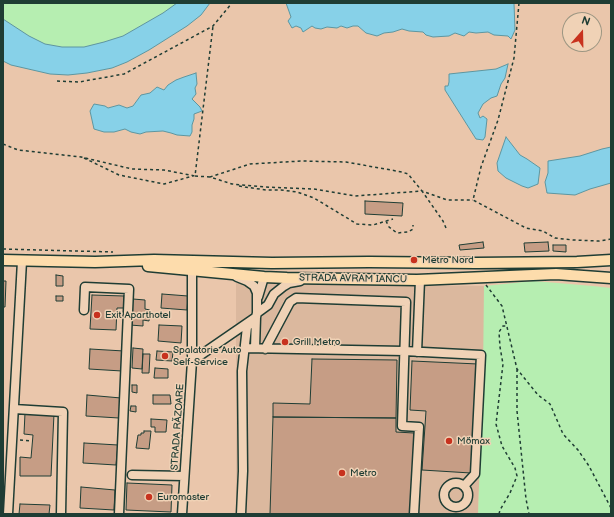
<!DOCTYPE html>
<meta charset="utf-8">
<style>
body{margin:0}
#map{position:relative;width:614px;height:517px;overflow:hidden;background:#eac6ab;font-family:"Balsamiq Sans",sans-serif}
canvas{display:block}
.frame{position:absolute;inset:0;border:4px solid #1f3d34;pointer-events:none}
.north{position:absolute;left:562px;top:12px;width:40px;height:40px;box-sizing:border-box;background:#f0d2b6;border:1px solid #9c9682;border-radius:50%;rotate:20deg;font-size:11px;font-weight:700;line-height:16px;text-align:center;color:#1f3d34}
.north::after{content:'';display:block;margin:auto;width:14px;height:18px;background:#c8321e;clip-path:polygon(50% 0,100% 100%,50% 72%,0 100%)}
</style>
<div id="map">
<canvas width="614" height="517"></canvas>
<div class="frame"></div>
<div class="north">N</div>
</div>
<script>
const context = document.querySelector('canvas').getContext('2d');
context.lineJoin = 'round';
function paint(path, color) {
  context.fillStyle = color;
  context.fill(path, 'evenodd');
}
function poly(rows) {
  const path = new Path2D();
  for (const r of rows) {
    if (r.length === 3) {
      path.moveTo(r[0] + r[2], r[1]);
      path.arc(r[0], r[1], r[2], 0, 2 * Math.PI);
      continue;
    }
    path.moveTo(r[0], r[1]);
    for (let i = 2; i < r.length; i += 2) path.lineTo(r[i], r[i + 1]);
  }
  return path;
}
function trace(path, color, width, dash) {
  context.strokeStyle = color;
  context.lineWidth = width;
  context.lineCap = dash ? 'butt' : 'round';
  context.setLineDash(dash || []);
  context.stroke(path);
}
function write(font, color, halo, rows, align = 'center') {
  context.font = font + ' "Balsamiq Sans",sans-serif';
  context.lineWidth = 3;
  context.setLineDash([]);
  context.textBaseline = 'middle';
  context.strokeStyle = halo;
  context.fillStyle = color;
  for (const [text, x, y, turn = 0] of rows) {
    context.save();
    context.translate(x, y);
    context.rotate((+turn || 0) * Math.PI / 180);
    context.textAlign = isNaN(turn) ? turn : align;
    if (halo) context.strokeText(text, 0, 0);
    context.fillText(text, 0, 0);
    context.restore();
  }
}
paint(poly([
 [236,283,484,286,486,297,478,514,236,514]
]), '#dbb89e');
paint(poly([
 [3,3,177,3,163,13,123,36,105,42,84,47,62,47,45,44,29,36,3,19],
 [534,281,593,286,611,288,611,514,478,514,483,374,484,286]
]), '#b6eeb1');
const water = poly([
 [177,3,210,3,201,15,187,26,149,50,127,62,112,68,87,73,68,75,50,74,11,65,3,61,3,19,29,36,45,44,62,47,84,47,104,42,123,36,163,13,177,3],
 [286,3,514,3,515,30,511,39,508,36,494,35,488,32,476,33,469,32,464,36,455,33,449,36,433,37,426,35,423,32,409,31,402,29,393,32,384,33,377,36,366,33,358,26,353,26,347,28,341,26,337,28,327,27,321,29,315,28,312,26,303,32,301,28,296,26,292,28,288,21,291,17,286,3],
 [508,64,505,78,501,84,497,96,491,98,483,104,478,113,480,118,483,116,487,119,485,137,483,140,476,139,445,90,445,86,448,86,449,82,449,74,496,69,508,64],
 [196,73,197,84,195,88,196,94,192,99,200,107,202,111,194,114,194,119,192,125,192,132,190,136,177,135,171,133,163,131,146,132,140,134,131,132,125,129,114,132,104,132,94,129,90,111,94,104,105,106,108,108,119,105,127,108,133,106,141,95,150,93,157,87,164,90,168,85,176,80,184,77,196,73],
 [506,137,520,155,527,159,540,168,538,184,528,188,522,186,506,178,498,171,497,163,506,137],
 [611,147,611,183,590,189,575,195,547,193,545,182,548,173,548,161,580,156,602,149,611,147]
]);
paint(water, '#87d1e8');
trace(water, '#5d96a0', 1);
const building = poly([
 [365,201,403,203,402,216,365,214,365,201],
 [483,242,484,248,460,250,459,245,483,242],
 [548,242,549,251,525,252,524,243,548,242],
 [553,245,566,245,566,252,553,251,553,245],
 [56,275,63,276,63,286,56,286,56,275],
 [3,281,6,281,5,307,3,307,3,281],
 [162,294,188,296,187,310,161,308,162,294],
 [92,295,124,296,124,308,117,308,116,330,90,329,92,295],
 [56,296,63,296,63,301,56,301,56,296],
 [133,299,145,300,145,309,150,310,149,321,143,320,143,326,130,325,133,299],
 [159,325,182,326,181,343,158,341,159,325],
 [133,348,143,349,142,369,132,368,133,348],
 [90,349,124,351,122,371,89,369,90,349],
 [157,351,173,352,172,361,156,360,157,351],
 [143,354,150,354,149,373,142,373,143,354],
 [312,359,397,360,396,418,273,417,273,403,310,404,312,359],
 [412,361,478,364,471,473,422,470,426,411,410,410,412,361],
 [155,368,168,369,168,378,154,378,155,368],
 [132,385,137,385,137,393,132,392,132,385],
 [87,395,121,398,119,418,86,416,87,395],
 [153,395,170,395,171,404,153,404,153,395],
 [131,406,136,406,136,412,130,411,131,406],
 [25,413,54,414,51,476,20,476,20,457,31,458,33,435,24,434,25,413],
 [273,417,396,418,396,432,414,433,411,514,270,514,273,417],
 [151,419,167,420,166,432,155,432,155,427,151,427,151,419],
 [144,431,151,431,149,449,136,448,138,435,141,435,141,433,144,433,144,431],
 [84,443,118,445,116,465,83,463,84,443],
 [127,483,172,485,171,512,126,510,127,483],
 [81,487,115,490,114,510,80,508,81,487],
 [20,504,50,505,49,514,19,514,20,504]
]);
paint(building, '#c69d85');
trace(building, '#1f3d34', 1);
const minor = poly([
 [237,277,247,281,254,286,257,293,257,313],
 [258,297,264,277],
 [84,310,85,287,129,289,119,514],
 [245,348,404,351,481,355,475,474,464,486],
 [255,348,256,317],
 [265,349,290,302,296,298,406,302,402,426,419,427,414,514],
 [417,352,420,280],
 [192,361,256,317,257,313,268,305,274,294,284,286,289,283,300,281],
 [14,409,63,412,61,514],
 [132,475,184,476],
 [456,495,12],
 [8,514,22,261],
 [182,514,192,361,192,270],
 [241,514,243,471,242,371,247,327,256,317]
]);
const major = poly([
 [3,260,95,262,154,260,272,263,369,262,476,263,577,262,611,260],
 [148,266,264,277,287,278,417,280,556,274,611,278]
]);
trace(minor, '#1f3d34', 11);
trace(major, '#1f3d34', 13);
trace(poly([
 [519,3,514,58,498,120,481,167,473,200,526,228,543,231,555,238,573,240,599,241,611,239],
 [57,81,79,82,124,74,213,26,232,3],
 [3,144,18,150,81,157,132,169,164,170,195,176],
 [84,158,119,175,164,184,193,176],
 [210,177,195,176,213,26],
 [239,186,245,187,266,190,281,190,297,192,314,198,357,224,373,225,393,219],
 [386,221,389,227,397,233,408,232,413,229,413,225],
 [446,228,443,221,422,191,355,196,314,189,265,187,232,184,210,177,250,164,302,161,346,162,402,172,408,174,422,191,447,200,473,200],
 [3,249,113,252],
 [486,285,502,306,517,369,538,395,550,404,563,434,578,450,589,466,611,508],
 [517,369,517,411,526,499,529,514],
 [20,440,32,441],
 [499,514,500,510,510,493,517,476,515,468,502,446,496,424,503,364,500,347,499,332,503,326,508,326]
]), '#1f3d34', 1.5, [3, 3]);
trace(minor, '#f0d2b6', 8);
trace(major, '#fddcac', 10);
for (const [x, y, r, color] of [
 [414,260,4,"#c8321e"],
 [97,315,4,"#c8321e"],
 [285,342,4,"#c8321e"],
 [165,356,4,"#c8321e"],
 [449,441,4,"#c8321e"],
 [342,473,4,"#c8321e"],
 [149,497,4,"#c8321e"]
]) {
  const dot = new Path2D();
  dot.arc(x, y, r, 0, 2 * Math.PI);
  context.fillStyle = color;
  context.fill(dot);
  trace(dot, '#f0d2b6', 1.5);
}
write('10px', '#1f3d34', '#f0d2b6', [
 ["Metro Nord",422,260],
 ["Exit Aparthotel",105,315],
 ["Grill Metro",293,342],
 ["Spalatorie Auto",173,350],
 ["Self-Service",173,362],
 ["Mömax",457,441],
 ["Metro",350,473],
 ["Euromaster",157,497]
], 'left');
write('10px', '#1f3d34', '#f0d2b6', [
 ["STRADA AVRAM IANCU",353,279,1],
 ["STRADA RĂZOARE",178,427,-86]
]);
</script>
